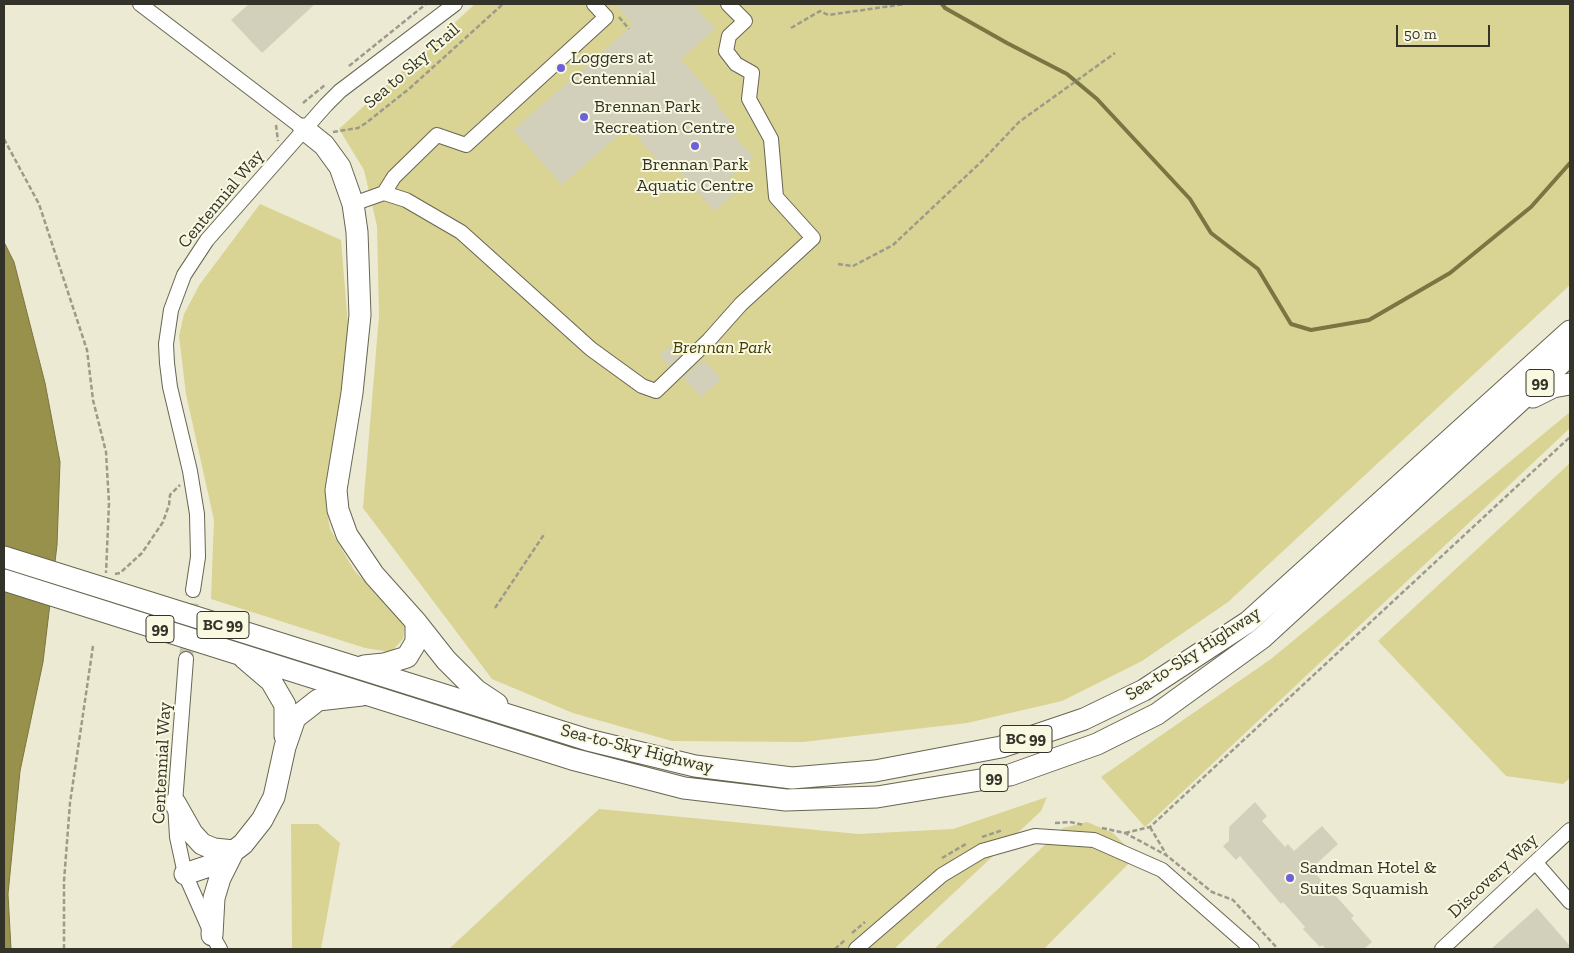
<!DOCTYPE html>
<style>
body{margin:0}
#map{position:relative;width:1574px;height:953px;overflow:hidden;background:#ecead3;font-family:"Zilla Slab",serif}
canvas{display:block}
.frame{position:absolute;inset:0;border:5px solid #33332a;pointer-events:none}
.scale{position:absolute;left:1396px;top:25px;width:94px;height:22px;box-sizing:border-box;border:2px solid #33332a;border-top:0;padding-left:6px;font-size:15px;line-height:18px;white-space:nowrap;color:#33332a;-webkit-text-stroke:4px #f9f8e0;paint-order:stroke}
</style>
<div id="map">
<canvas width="1574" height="953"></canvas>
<div class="frame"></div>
<div class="scale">50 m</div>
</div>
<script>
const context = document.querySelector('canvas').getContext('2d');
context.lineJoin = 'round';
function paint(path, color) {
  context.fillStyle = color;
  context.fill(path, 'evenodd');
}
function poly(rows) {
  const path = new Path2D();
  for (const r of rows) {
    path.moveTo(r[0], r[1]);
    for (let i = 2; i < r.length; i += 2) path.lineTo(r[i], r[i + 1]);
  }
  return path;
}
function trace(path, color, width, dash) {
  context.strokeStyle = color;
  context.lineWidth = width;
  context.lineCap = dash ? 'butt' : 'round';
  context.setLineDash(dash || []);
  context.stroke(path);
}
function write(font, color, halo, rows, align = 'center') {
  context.font = font + ' "Zilla Slab",serif';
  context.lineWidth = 4;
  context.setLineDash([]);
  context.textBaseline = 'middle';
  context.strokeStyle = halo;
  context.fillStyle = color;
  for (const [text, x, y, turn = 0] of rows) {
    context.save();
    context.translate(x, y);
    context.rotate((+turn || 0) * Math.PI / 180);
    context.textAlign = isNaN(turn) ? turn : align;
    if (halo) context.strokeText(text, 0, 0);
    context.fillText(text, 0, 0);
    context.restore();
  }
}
paint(poly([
 [475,4,1570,4,1570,285,1228,602,1142,661,1062,701,967,723,803,742,672,741,573,713,492,679,363,508,379,316,377,226,364,170,339,129],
 [260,204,341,240,348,325,347,385,326,503,330,529,354,570,405,625,403,639,391,652,365,648,211,599,214,520,186,394,179,336,184,314,200,284],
 [1570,412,1570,428,1145,827,1101,777,1271,659],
 [1570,463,1570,778,1563,784,1506,776,1378,641],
 [1047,797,1041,811,894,949,449,949,599,809,858,834,953,829],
 [1087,822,1113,833,1136,856,1044,949,934,949,1063,828],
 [291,824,318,824,340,843,321,949,292,949]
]), '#d9d394');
const water = poly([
 [4,242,14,262,45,383,60,462,57,545,43,662,20,771,8,894,11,949,4,949,4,242]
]);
paint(water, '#98914b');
trace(water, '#7a7541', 1);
trace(poly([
 [942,4,945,8,1007,43,1067,74,1097,99,1190,199,1211,233,1258,269,1291,324,1311,330,1369,320,1450,273,1531,207,1570,163]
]), '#7a7541', 4);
paint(poly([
 [249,4,315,4,262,53,231,20],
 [615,4,693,4,715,29,681,59,718,102,716,104,738,130,733,134,753,157,729,178,739,190,714,211,676,167,668,174,629,126,562,185,513,130,633,25],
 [670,346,680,356,669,366,659,355],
 [704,360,721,379,701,397,683,377],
 [1255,802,1267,816,1262,821,1285,847,1288,844,1294,851,1322,826,1338,844,1313,867,1317,871,1315,873,1354,916,1351,918,1372,942,1364,949,1326,949,1322,945,1320,947,1303,929,1305,927,1283,902,1281,904,1240,856,1236,860,1223,846,1229,841,1229,827],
 [1537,908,1570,946,1570,949,1491,949]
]), '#d2d0ba');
trace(poly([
 [186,659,193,590]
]), '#c7c5b1', 14, [14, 7]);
const minor = poly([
 [140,4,304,129],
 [384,193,394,177,437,135,466,145,606,17,594,4],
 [353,204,384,193,406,200,461,232,591,349,642,386,656,391,709,340,741,304,813,238,776,197,771,139,749,99,752,73,736,64,726,51,729,36,745,21,728,4],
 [193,590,198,557,197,514,190,471,170,387,167,363,166,344,171,310,184,275,207,240,326,105,340,91,455,4],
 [186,659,175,803,177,837,185,874,212,935,220,949],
 [1536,863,1570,902],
 [856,949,942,875,982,851,1035,836,1094,840,1162,870,1252,949],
 [1442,949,1570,830]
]);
const highway = poly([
 [304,129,324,145,340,167,353,204,357,232,360,315,352,393,336,490,338,510,347,535,374,575,416,622,446,660,476,690,497,704],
 [1533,397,1553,387,1570,384],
 [4,557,588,740,695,766,792,778,875,771,1001,747,1084,719,1144,690,1248,622,1570,331],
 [4,580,572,759,684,788,786,800,877,797,1010,775,1097,744,1157,714,1262,638,1570,355],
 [244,658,271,681,285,705,285,736],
 [364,666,384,664,407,657,416,642,416,622],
 [175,803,192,833,202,844,214,849,234,851],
 [185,874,218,863,243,844,262,820,274,797,285,747,295,718,318,700,362,695],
 [212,935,214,898,220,878,232,854]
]);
trace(minor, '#686652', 16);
trace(highway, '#686652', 23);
trace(poly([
 [619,17,629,29],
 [791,28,820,11,828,15,905,4],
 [349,66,426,4],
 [303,103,325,85],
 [276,125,278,141],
 [333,132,358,128,366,123,410,88,503,4],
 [4,139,39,204,87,350,93,400,106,452,109,503,106,573],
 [838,264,853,266,893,245,981,162,1019,122,1115,53],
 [115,574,120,573,142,553,163,522,169,505,170,495,180,485],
 [495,608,545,533],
 [1055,823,1070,822,1084,825],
 [1150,827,1166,854],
 [1102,828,1125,833,1166,855,1212,892,1233,900,1278,949],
 [1125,833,1150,827,1570,437],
 [982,837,1003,830],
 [942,858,966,844],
 [852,933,865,922],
 [64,949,64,881,70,803,93,646],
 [835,949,846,939]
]), '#9c9b8a', 2.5, [5, 2.5]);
trace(minor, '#fff', 14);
trace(highway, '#fff', 21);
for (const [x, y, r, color] of [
 [561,68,5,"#6d61db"],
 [584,117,5,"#6d61db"],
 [695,146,5,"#6d61db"],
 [1290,878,5,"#6d61db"]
]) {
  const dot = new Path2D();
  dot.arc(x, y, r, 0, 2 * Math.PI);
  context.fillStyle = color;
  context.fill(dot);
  trace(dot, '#f9f8e0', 2);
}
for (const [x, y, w] of [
 [1540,383,28],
 [223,625,52],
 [160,629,28],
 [1026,739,52],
 [994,778,28]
]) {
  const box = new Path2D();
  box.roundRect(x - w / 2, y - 13.5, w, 27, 4);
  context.fillStyle = '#f9f8e0';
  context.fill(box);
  trace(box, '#33332a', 1);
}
write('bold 16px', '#33332a', null, [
 ["99",1540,383],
 ["BC 99",223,625],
 ["99",160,629],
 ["BC 99",1026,739],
 ["99",994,778]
]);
write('18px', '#33332a', '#f9f8e0', [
 ["Loggers at",571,58],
 ["Centennial",571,79],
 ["Brennan Park",594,107],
 ["Recreation Centre",594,128],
 ["Brennan Park",695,165,"center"],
 ["Aquatic Centre",695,186,"center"],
 ["Sandman Hotel &",1300,868],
 ["Suites Squamish",1300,889]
], 'left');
write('18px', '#33332a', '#f9f8e0', [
 ["Sea to Sky Trail",412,66,-41],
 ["Centennial Way",221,199,-50],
 ["Sea-to-Sky Highway",1193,654,-33],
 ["Sea-to-Sky Highway",637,749,14],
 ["Centennial Way",162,763,-87],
 ["Discovery Way",1493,876,-43]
]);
write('italic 18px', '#423c01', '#f9f8e0', [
 ["Brennan Park",722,348]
]);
</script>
